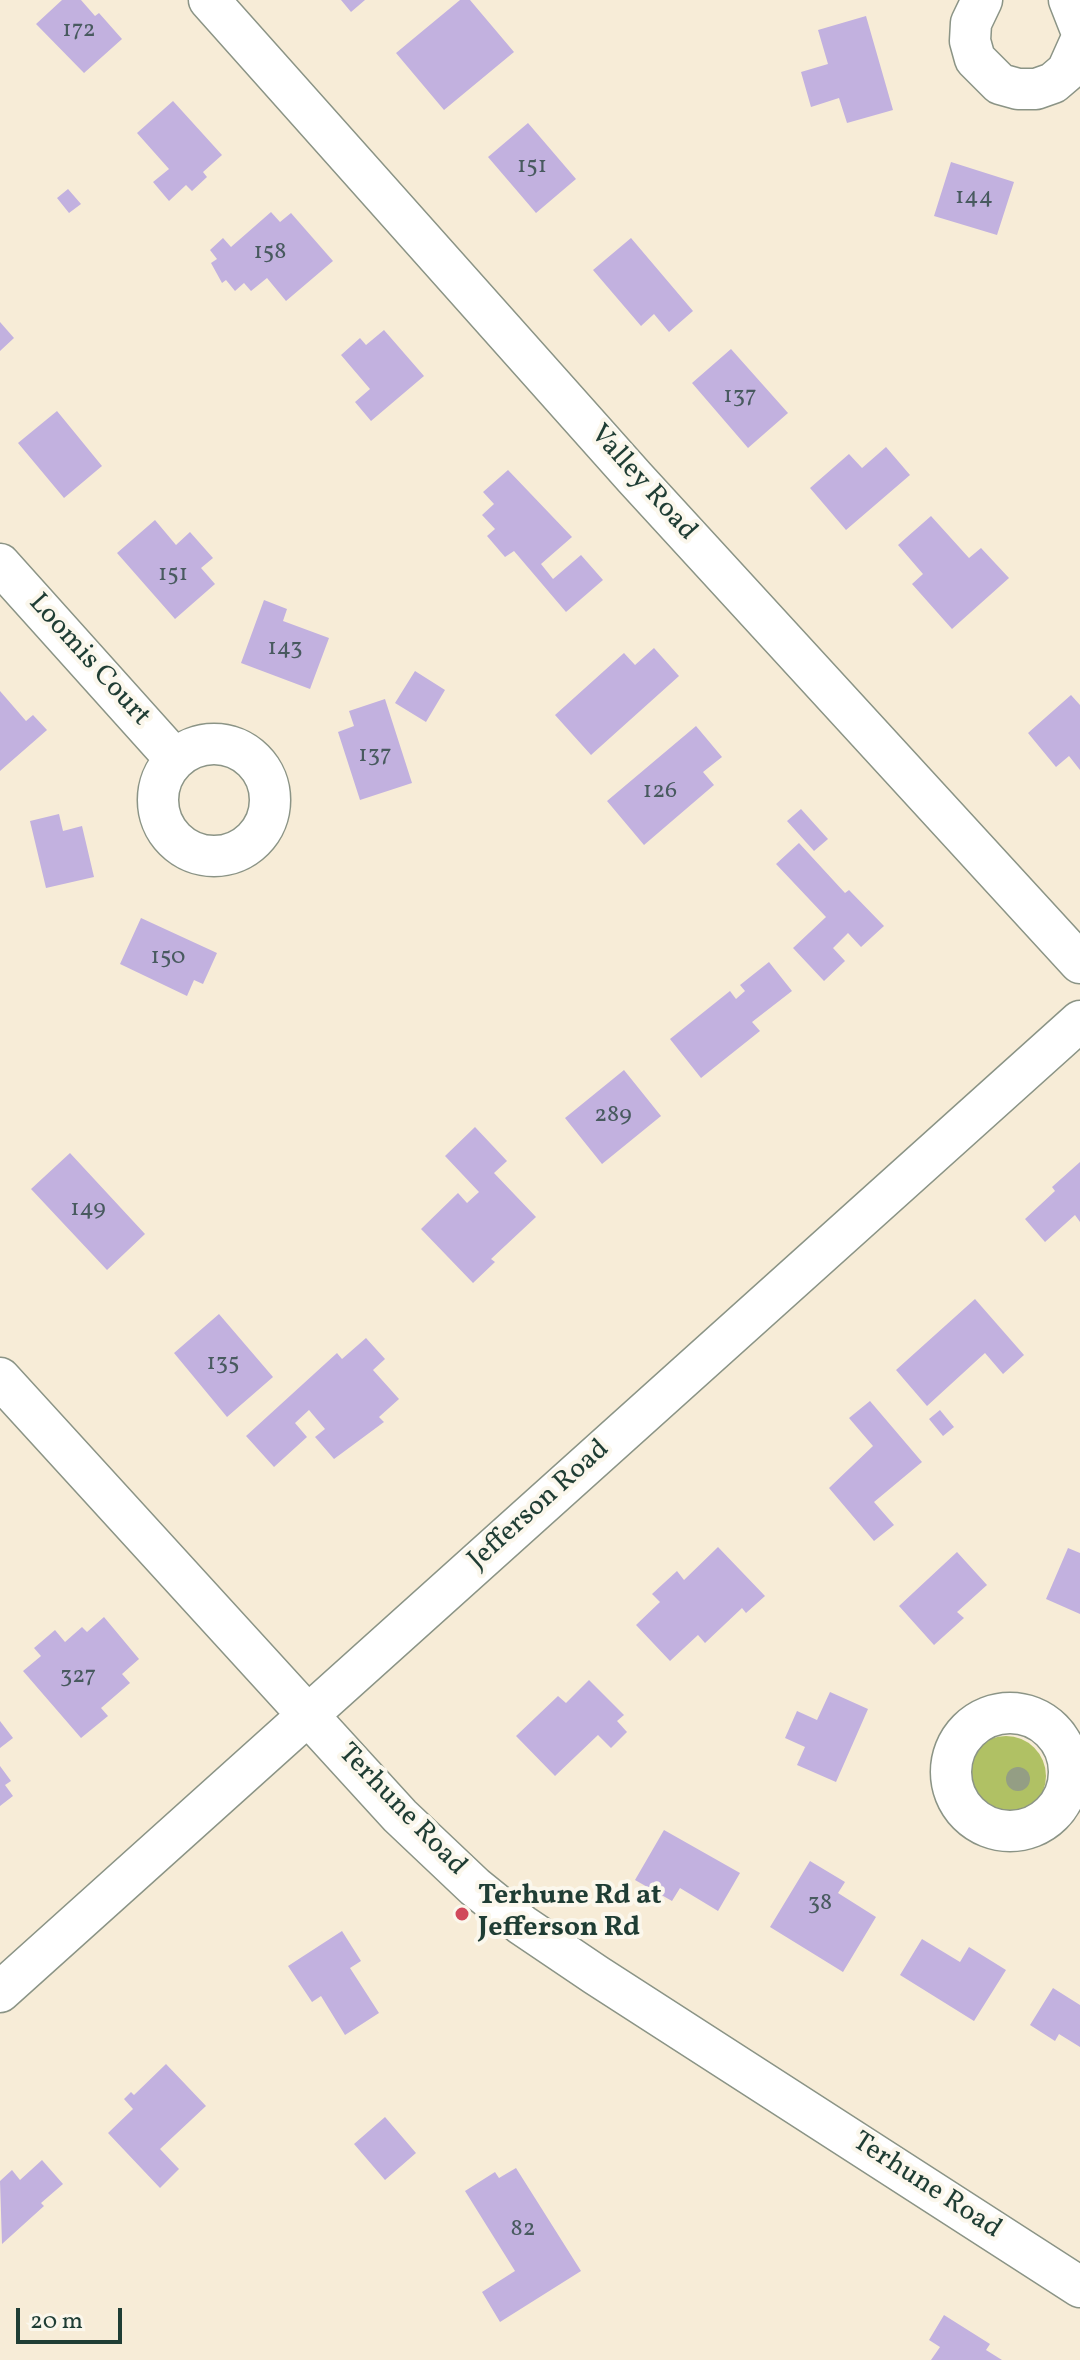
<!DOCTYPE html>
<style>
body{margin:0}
#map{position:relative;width:1080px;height:2360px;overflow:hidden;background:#f7ecd7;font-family:Vollkorn,serif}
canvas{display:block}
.scale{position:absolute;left:16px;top:2308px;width:106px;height:36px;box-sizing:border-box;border:4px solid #1f3d34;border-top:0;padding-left:10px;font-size:24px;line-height:28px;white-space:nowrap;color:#1f3d34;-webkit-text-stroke:6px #fbf7ec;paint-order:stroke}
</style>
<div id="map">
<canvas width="1080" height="2360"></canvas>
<div class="scale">20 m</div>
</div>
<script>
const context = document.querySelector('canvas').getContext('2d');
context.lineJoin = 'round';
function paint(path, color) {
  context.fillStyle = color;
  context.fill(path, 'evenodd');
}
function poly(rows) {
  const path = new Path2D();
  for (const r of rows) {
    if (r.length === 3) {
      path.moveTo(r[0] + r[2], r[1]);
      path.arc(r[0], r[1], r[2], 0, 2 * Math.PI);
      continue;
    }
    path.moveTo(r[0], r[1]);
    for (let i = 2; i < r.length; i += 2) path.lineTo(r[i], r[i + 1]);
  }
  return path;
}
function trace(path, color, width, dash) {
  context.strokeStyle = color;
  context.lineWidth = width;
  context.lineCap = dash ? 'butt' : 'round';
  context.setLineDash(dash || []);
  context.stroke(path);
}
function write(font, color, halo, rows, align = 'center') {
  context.font = font + ' Vollkorn,serif';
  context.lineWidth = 8;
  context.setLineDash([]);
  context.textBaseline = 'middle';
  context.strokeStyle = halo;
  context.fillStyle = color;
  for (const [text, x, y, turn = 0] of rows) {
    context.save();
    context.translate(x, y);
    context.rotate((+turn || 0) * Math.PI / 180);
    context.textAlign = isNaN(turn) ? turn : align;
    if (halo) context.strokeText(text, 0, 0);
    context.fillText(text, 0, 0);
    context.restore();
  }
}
paint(poly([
 [1006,1776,40]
]), '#b0c164');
paint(poly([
 [62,0,81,0,95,16,99,13,122,39,84,73,36,24],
 [341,0,365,0,351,12],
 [460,0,470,0,514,52,444,110,396,53],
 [866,16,893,110,847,123,839,98,811,107,801,72,828,64,818,30],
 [173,101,222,155,203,172,207,177,192,191,186,185,169,201,153,182,169,169,137,133],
 [528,123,576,179,536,213,488,157],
 [951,162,1014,182,997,235,934,216],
 [68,189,81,204,69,213,57,198],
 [271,212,280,222,291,213,333,261,286,301,267,278,251,291,244,283,235,291,226,280,222,283,211,263,217,259,210,250,223,238,231,247],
 [631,238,693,311,669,332,654,314,641,326,593,270],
 [0,322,14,338,0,351],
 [384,330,424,376,371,421,355,402,370,389,341,355,360,338,366,345],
 [731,349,788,413,748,448,692,383],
 [57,411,102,466,64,498,18,443],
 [886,447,910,475,846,530,810,488,849,454,862,468],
 [508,470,572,537,541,564,553,579,581,555,603,580,566,612,514,551,505,557,487,536,495,529,482,515,494,504,483,492],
 [931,516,969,558,981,548,1009,578,952,629,912,584,923,574,898,545],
 [155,520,176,545,190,532,213,558,201,568,215,584,175,619,117,553],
 [264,600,287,609,283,621,329,638,310,689,241,663],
 [654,648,679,676,591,755,555,715,624,653,635,665],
 [415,671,445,690,426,722,395,703],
 [0,691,26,721,33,715,47,730,0,771],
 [1071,695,1080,705,1080,770,1069,756,1056,767,1028,733],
 [385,699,412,783,360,800,338,732,354,726,349,711],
 [696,726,722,757,703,772,714,785,644,845,607,801],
 [801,809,828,839,814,851,787,821],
 [59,814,63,831,82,826,94,877,46,888,30,821],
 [799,843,845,893,849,890,884,926,861,947,848,933,833,948,845,961,824,981,793,948,826,917,776,864],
 [141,918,217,953,203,984,194,980,187,996,120,964],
 [769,962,792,991,752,1022,760,1031,701,1078,670,1039,730,991,736,999,745,991,740,985],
 [624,1070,661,1116,602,1164,565,1118],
 [475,1127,507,1161,494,1173,536,1217,491,1259,495,1262,473,1283,421,1229,458,1193,467,1203,479,1192,445,1156],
 [70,1153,145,1234,107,1270,31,1189],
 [1080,1162,1080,1222,1075,1215,1045,1242,1025,1219,1055,1191,1052,1187],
 [975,1299,1024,1355,1003,1374,985,1353,927,1406,896,1370],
 [219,1314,273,1377,227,1417,174,1353],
 [366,1338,385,1359,373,1370,399,1399,379,1417,384,1422,334,1459,315,1437,325,1429,309,1410,295,1423,307,1437,274,1467,246,1436,337,1353,342,1359],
 [870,1401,922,1462,874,1502,894,1525,874,1541,829,1488,873,1446,849,1418],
 [940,1410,954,1427,943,1436,929,1419],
 [718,1547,765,1596,746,1613,742,1608,705,1643,698,1635,670,1661,636,1625,660,1602,652,1594,677,1571,684,1580],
 [1068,1548,1080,1553,1080,1614,1046,1599],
 [957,1552,987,1585,957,1612,964,1618,934,1645,899,1606],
 [104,1617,139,1659,122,1674,130,1683,101,1708,108,1716,81,1738,23,1671,41,1656,34,1648,55,1630,65,1642,82,1627,87,1632],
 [589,1680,624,1715,617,1721,627,1732,611,1748,598,1735,555,1776,516,1736,558,1696,566,1703],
 [830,1692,868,1709,836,1782,797,1765,805,1747,785,1738,797,1711,817,1720],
 [0,1721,13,1738,0,1748],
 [0,1766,11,1781,5,1785,13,1796,0,1806],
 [664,1830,740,1873,718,1911,680,1888,672,1901,635,1880],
 [810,1861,845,1882,838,1893,876,1917,843,1972,770,1927],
 [342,1931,361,1961,350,1968,379,2013,345,2035,321,1996,312,2002,288,1966],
 [922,1939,960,1962,969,1947,1006,1970,974,2021,900,1975],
 [1053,1988,1080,2005,1080,2047,1059,2034,1055,2041,1030,2025],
 [166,2064,206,2106,160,2149,179,2169,160,2188,108,2133,133,2109,124,2099,131,2092,134,2095],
 [385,2117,416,2153,385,2180,354,2144],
 [42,2160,63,2184,41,2203,44,2206,2,2244,0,2181,12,2170,20,2180],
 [516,2168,581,2271,500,2322,482,2292,515,2271,465,2191,495,2172,499,2178],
 [944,2315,990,2344,986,2350,1002,2360,931,2360,940,2347,929,2340]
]), '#c2b1df');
const minor = poly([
 [209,0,635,478,1080,963],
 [982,0,971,23,970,41,975,59,1000,84,1018,89,1036,89,1053,83,1067,71,1080,42],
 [1069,0,1080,28],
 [0,564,175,759],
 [214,800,56],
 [0,1378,400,1816,475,1887,522,1925,596,1975,1080,2287],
 [1010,1772,59],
 [0,1992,1080,1021]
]);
trace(minor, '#8b9486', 43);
trace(minor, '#fff', 40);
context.fillStyle = '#949e84';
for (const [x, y] of [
 [1018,1779]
]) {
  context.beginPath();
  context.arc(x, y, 12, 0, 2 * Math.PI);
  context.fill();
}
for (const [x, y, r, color] of [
 [462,1914,8,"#d1495b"]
]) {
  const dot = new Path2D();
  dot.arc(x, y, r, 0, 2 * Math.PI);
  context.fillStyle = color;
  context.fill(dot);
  trace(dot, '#fbf7ec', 3);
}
write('24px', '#485a5f', null, [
 ["172",79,32],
 ["151",532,168],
 ["144",974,199],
 ["158",270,254],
 ["137",740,398],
 ["151",173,576],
 ["143",285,650],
 ["137",375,757],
 ["126",660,793],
 ["150",168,959],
 ["289",613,1117],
 ["149",88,1211],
 ["135",223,1365],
 ["327",78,1678],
 ["38",820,1905],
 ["82",523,2231]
]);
write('28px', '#1f3d34', '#fbf7ec', [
 ["Valley Road",642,484,48],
 ["Loomis Court",88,661,48],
 ["Jefferson Road",540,1506,-42],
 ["Terhune Road",401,1811,46],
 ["Terhune Road",926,2187,33]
]);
write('bold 28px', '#1f3d34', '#fbf7ec', [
 ["Terhune Rd at",478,1898],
 ["Jefferson Rd",478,1930]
], 'left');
</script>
